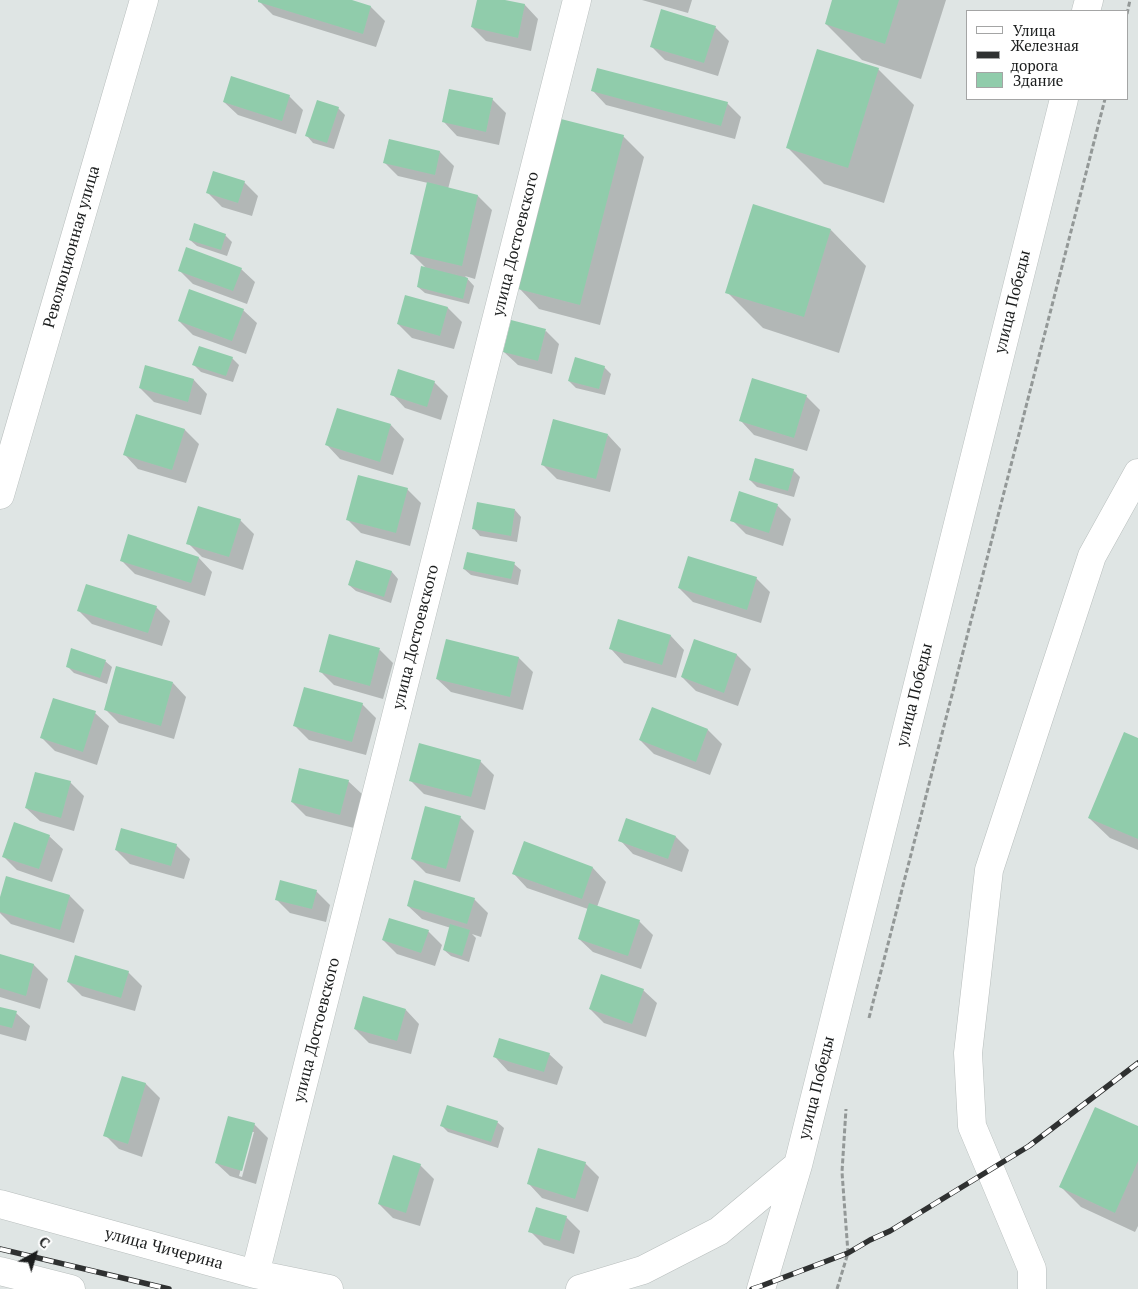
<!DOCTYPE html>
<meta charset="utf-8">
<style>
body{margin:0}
#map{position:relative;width:1138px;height:1289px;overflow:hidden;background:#dfe5e4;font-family:"PT Serif",serif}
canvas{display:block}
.legend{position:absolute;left:966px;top:10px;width:162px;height:90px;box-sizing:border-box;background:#fff;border:1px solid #a4a5a5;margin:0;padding:6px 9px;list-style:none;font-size:15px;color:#1b1d1d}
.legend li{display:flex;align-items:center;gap:10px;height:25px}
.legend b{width:25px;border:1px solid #a4a5a5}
.north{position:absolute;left:10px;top:1229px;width:50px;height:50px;-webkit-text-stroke:4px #fff;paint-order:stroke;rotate:39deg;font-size:14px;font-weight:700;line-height:20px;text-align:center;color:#1b1d1d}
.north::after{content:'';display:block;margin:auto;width:18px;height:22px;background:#1b1d1d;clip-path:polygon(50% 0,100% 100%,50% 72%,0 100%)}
</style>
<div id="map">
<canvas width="1138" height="1289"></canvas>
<ul class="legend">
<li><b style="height:6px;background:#fff"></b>Улица</li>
<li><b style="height:6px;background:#2f3131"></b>Железная дорога</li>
<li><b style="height:14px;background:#90ccab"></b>Здание</li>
</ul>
<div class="north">С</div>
</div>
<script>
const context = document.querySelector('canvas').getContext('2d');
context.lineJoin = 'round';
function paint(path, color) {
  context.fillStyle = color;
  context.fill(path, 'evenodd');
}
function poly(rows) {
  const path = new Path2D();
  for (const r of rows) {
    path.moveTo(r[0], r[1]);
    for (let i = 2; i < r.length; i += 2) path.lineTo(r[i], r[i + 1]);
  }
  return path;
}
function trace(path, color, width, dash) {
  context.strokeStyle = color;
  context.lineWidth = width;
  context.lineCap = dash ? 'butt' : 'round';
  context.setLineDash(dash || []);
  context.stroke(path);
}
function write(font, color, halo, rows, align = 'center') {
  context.font = font + ' "PT Serif",serif';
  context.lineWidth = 4;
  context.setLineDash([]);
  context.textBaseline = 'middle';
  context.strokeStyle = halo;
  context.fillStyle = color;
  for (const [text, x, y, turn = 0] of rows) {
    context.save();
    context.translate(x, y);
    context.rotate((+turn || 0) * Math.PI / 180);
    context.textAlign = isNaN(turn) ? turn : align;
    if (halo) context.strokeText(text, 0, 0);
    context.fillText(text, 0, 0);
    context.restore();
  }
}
paint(poly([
 [260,0,347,0,371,7,385,21,376,47,273,15,259,1],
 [478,0,499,0,525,5,538,19,531,51,486,41,472,27],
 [642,0,692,0,688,13],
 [833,0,946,0,921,79,862,60,826,24],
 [715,27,729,41,718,76,665,60,651,46],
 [878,69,914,105,884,203,824,184,788,148],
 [593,91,727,103,741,117,735,139,606,105],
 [289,96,303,110,296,134,238,115,224,102],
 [492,99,506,113,499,145,457,136,444,122],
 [338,108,345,115,334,149,313,143,307,136],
 [623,136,644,157,600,325,539,309,519,288],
 [389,140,440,152,454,166,448,189,478,196,492,210,475,279,465,276,474,286,469,304,425,293,418,287,427,269,412,254,428,183,398,176,384,162],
 [244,182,258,196,252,216,222,207,208,193],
 [831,230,866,266,839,353,763,328,727,292],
 [225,235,232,242,227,256,197,246,190,240],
 [241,269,255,282,247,304,193,284,179,270],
 [406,296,448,308,462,322,454,349,412,338,398,324],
 [243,310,257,323,246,354,193,335,179,321],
 [546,331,559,344,552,374,518,365,504,352],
 [232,358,239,365,233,382,201,372,194,365],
 [604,367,611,374,605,395,576,388,569,381],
 [194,380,207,394,201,415,154,402,140,388],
 [434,382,448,396,441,420,405,408,392,394],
 [806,396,820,410,807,451,754,435,741,421],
 [137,415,185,430,199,444,186,483,138,469,125,455],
 [391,425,404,439,393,475,340,459,327,445],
 [608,435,621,449,610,492,557,479,543,465],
 [793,470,800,477,794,497,757,487,750,480],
 [407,489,421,503,410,546,361,533,347,519],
 [777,505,791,519,783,546,746,534,732,520],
 [515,510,521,517,517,542,480,536,474,529],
 [240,520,254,534,243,570,202,557,188,543],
 [199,558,212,572,205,596,135,574,121,560],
 [356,561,392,572,398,579,391,603,356,591,349,585],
 [514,564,521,570,518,585,471,575,464,569],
 [756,578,770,592,761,623,693,602,679,588],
 [156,607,170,621,162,646,92,624,79,611],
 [671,636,684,650,676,678,624,663,611,649],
 [695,640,737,655,751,669,738,706,696,691,682,677],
 [447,641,519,658,533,672,523,710,451,692,437,679],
 [380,650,393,663,383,699,334,685,320,671],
 [105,661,112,667,107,684,74,673,67,666],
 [173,683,186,697,174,739,119,723,105,709],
 [362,704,376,718,366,755,309,740,295,726],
 [652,708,708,730,722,744,710,775,654,754,640,740],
 [95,713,109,726,97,765,55,751,41,737],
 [1138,740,1138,850,1110,838,1089,818],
 [480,761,494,775,485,810,424,794,410,780],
 [348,781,362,794,354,828,306,816,292,802],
 [70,782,84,796,74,831,40,821,26,808],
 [460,817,474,831,460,882,426,873,412,859],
 [49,836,63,849,52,882,17,870,4,857],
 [676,837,689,850,682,872,633,854,620,840],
 [176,845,190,859,184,879,130,864,116,850],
 [593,868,606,882,597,907,639,921,653,935,641,969,593,952,579,939,588,909,527,888,514,874],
 [7,877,70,896,84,910,74,943,11,924,0,913,0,901],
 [316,891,330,905,326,922,290,913,276,899],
 [474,899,488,913,481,937,472,934,476,938,469,962,451,956,444,950,451,928,422,919,408,906],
 [428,931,442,945,435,966,397,954,383,940],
 [0,955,34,965,48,979,40,1009,0,997],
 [128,972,142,986,135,1011,82,996,68,982],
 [643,990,657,1003,646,1037,604,1023,590,1009],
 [0,1008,16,1013,30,1026,26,1041,0,1034],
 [406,1010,419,1024,411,1054,369,1043,355,1029],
 [549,1054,563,1067,557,1085,508,1071,495,1057],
 [123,1077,146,1084,160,1098,142,1157,119,1149,105,1135],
 [497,1122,504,1128,498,1148,448,1132,442,1126],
 [254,1124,268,1138,256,1184,230,1176,216,1163],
 [251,1132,254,1132,242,1177,239,1176],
 [1138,1127,1138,1226,1135,1232,1081,1207,1060,1186],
 [585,1163,599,1177,588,1212,542,1198,529,1184],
 [420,1165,434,1179,420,1226,393,1218,379,1204],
 [566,1217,580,1231,574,1254,544,1245,530,1231]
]), '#0003');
paint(poly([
 [258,0,352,0,371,6,363,34,258,2],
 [477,0,505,0,525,4,518,38,471,27],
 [832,0,899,0,885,44,825,24],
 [661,9,716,26,704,63,650,47],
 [817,49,879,68,848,168,786,148],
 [597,68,728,102,721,126,591,91],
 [231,76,290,95,282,121,223,102],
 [449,89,493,98,486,132,442,122],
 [317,100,339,107,327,143,305,136],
 [561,119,624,135,580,305,518,289],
 [389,139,440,151,435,175,383,163],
 [213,171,245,181,238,203,206,193],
 [427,182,478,195,462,266,410,254],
 [753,204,831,229,804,317,725,293],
 [194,223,226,234,221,250,189,240],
 [186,247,242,268,233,291,178,271],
 [421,266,468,278,463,299,417,287],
 [189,289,244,309,232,341,178,321],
 [405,295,448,307,440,336,397,324],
 [511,320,546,329,538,361,503,352],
 [199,346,233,357,226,376,192,365],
 [575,357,605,366,599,389,568,381],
 [145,365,194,379,188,402,139,388],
 [398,369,435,381,427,407,390,395],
 [752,378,807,395,794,438,739,421],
 [337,408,391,424,380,462,325,445],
 [136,414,185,429,172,470,123,455],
 [553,419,608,434,596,479,541,465],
 [755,458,794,469,788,491,749,480],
 [358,475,408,488,396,533,346,520],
 [739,491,778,504,769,533,730,521],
 [477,502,515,509,511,536,472,529],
 [198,506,241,519,229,557,186,544],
 [128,534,199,557,191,583,120,561],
 [467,552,515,562,511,579,463,569],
 [688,556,757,577,747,610,678,588],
 [356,560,392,571,384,597,348,585],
 [86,584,157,606,148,633,77,611],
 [618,619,671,635,662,665,609,649],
 [329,634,380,648,370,686,319,672],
 [446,639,519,657,510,697,436,679],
 [694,639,737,654,724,693,681,677],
 [71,648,106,660,100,678,66,667],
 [116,666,173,682,161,726,104,710],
 [304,687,363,703,352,742,293,726],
 [53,698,96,711,83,752,40,738],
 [652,707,708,729,696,762,639,740],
 [1124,732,1138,738,1138,839,1088,818],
 [419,743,481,760,471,797,409,781],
 [299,768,349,780,340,815,291,802],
 [35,772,71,781,61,818,25,808],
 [425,806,461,816,446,869,411,859],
 [626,818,676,836,668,859,618,841],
 [14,822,50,835,39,869,2,857],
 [121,828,177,844,171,866,115,850],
 [524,841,593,867,582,899,512,874],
 [6,876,70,895,60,930,0,912,0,897],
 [280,880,317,890,312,909,275,900],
 [414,880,475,898,467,924,407,906],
 [589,903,640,920,628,956,578,939],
 [389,918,429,930,421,953,382,940],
 [450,924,470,930,462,956,443,950],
 [0,954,34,964,26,996,0,988],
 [75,955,129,971,121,998,67,982],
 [601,974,644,989,632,1024,589,1009],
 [363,996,406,1009,397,1041,354,1029],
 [0,1007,17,1011,12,1028,0,1025],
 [499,1038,550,1053,544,1072,493,1057],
 [122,1076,146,1083,128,1144,103,1136],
 [447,1105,498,1121,491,1142,440,1126],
 [1095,1107,1138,1126,1138,1161,1115,1213,1059,1187],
 [228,1116,255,1123,242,1171,215,1163],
 [538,1148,586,1162,575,1199,527,1184],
 [393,1155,421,1164,406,1213,378,1204],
 [536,1207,567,1216,560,1241,528,1232]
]), '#90ccab');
const minor = poly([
 [1086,11,1089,0],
 [0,495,144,0],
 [0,1204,255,1274,329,1289],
 [0,1271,71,1289],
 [255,1274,577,0],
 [580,1289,643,1270,719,1231,798,1165],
 [761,1289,798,1165,1064,99],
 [1032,1289,1032,1269,972,1126,968,1053,989,870,1092,556,1138,473]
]);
trace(minor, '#b8bebd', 29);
trace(poly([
 [1127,14,1130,0],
 [869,1018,1105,99],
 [837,1289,848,1253,842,1172,846,1109]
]), '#939897', 3, [5, 2.5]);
trace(minor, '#fff', 28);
const rail = poly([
 [0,1249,169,1289],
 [752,1289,761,1286,848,1253,870,1240,890,1231,1029,1146,1138,1063]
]);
trace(rail, '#2f3131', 5.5);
trace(rail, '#fff', 4, [11]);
write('16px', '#1b1d1d', '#fff', [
 ["улица Достоевского",516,244,-76],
 ["Революционная улица",72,247,-74],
 ["улица Победы",1013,302,-76],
 ["улица Достоевского",416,637,-76],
 ["улица Победы",915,695,-76],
 ["улица Достоевского",317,1030,-76],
 ["улица Победы",817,1088,-76],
 ["улица Чичерина",164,1249,15]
]);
</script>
